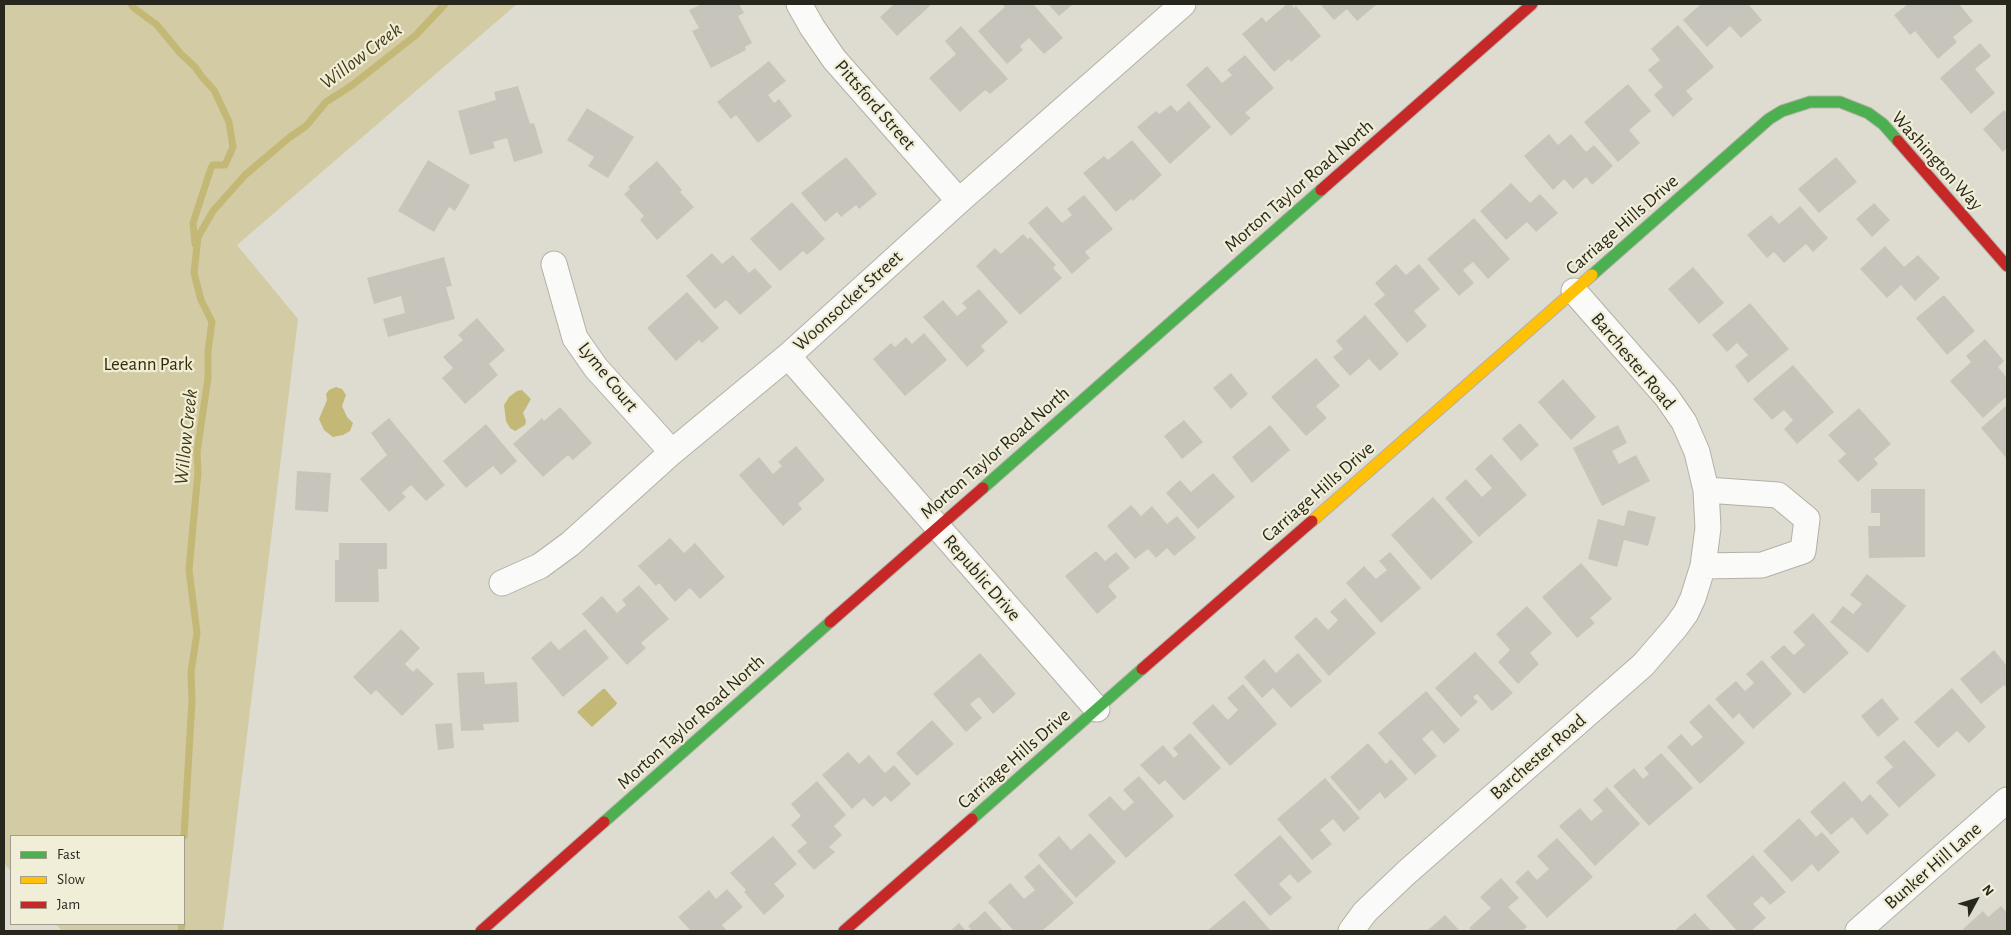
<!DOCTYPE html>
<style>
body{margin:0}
#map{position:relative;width:2011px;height:935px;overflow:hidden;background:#dedcd0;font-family:"Alegreya Sans",sans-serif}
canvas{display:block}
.frame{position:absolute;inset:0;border:5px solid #28271e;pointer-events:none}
.legend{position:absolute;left:10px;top:835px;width:175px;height:90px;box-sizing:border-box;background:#f1eed7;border:1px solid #a19e8d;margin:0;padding:6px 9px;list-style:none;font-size:15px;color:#28271e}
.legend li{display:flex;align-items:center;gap:10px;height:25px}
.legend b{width:25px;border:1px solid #a19e8d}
.north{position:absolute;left:1951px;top:875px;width:50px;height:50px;-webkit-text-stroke:4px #f1eed7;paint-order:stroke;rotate:51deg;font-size:14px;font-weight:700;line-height:20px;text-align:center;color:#28271e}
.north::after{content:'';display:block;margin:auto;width:18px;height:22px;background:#28271e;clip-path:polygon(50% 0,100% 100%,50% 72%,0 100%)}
</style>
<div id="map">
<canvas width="2011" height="935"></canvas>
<div class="frame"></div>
<ul class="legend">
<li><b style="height:6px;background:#4caf50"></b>Fast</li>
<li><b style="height:6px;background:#ffc107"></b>Slow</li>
<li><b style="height:6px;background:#c62828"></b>Jam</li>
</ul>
<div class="north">N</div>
</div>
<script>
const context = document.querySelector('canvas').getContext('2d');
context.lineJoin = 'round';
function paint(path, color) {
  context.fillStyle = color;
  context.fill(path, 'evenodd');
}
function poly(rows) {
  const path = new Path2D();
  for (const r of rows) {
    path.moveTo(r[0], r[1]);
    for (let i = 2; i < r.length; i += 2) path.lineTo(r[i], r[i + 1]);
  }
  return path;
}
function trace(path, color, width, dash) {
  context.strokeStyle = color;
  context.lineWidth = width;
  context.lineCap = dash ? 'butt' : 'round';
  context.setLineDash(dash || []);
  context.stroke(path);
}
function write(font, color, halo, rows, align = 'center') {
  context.font = font + ' "Alegreya Sans",sans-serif';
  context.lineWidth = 4.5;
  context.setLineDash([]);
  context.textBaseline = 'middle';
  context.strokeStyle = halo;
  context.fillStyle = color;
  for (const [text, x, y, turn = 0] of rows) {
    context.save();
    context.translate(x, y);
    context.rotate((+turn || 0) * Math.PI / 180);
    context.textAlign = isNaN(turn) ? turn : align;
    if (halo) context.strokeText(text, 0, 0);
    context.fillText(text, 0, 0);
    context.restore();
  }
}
paint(poly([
 [4,4,517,4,237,245,298,319,223,931,62,931,56,924,184,924,184,836,11,836,11,871,4,863]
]), '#d2cba4');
paint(poly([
 [336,387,342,389,346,395,342,406,347,417,353,423,350,431,343,435,333,437,324,430,319,419,327,400,326,394,329,390],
 [522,390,531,399,523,413,526,421,525,425,515,431,510,428,506,421,504,405,509,397,517,391],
 [603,689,605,689,617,703,616,705,592,727,577,712]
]), '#c3b876');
trace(poly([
 [131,4,134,8,157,25,180,53,195,67,202,77,214,90,229,122,233,147,225,165,213,165,211,168,193,223,195,244],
 [184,836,192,701,191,672,197,633,189,570,198,472,197,452,208,378,208,351,212,322,201,300,194,273,198,237,213,211,245,175,290,137,306,126,326,102,351,86,416,35,445,4],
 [181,931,182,924]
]), '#c3b876', 7);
paint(poly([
 [702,4,739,4,744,13,738,16,752,43,745,47,746,50,711,68,692,31,699,28,689,10],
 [894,4,932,4,897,36,880,17],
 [1002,4,1033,4,1063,38,1044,54,1029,38,1020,46,1023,50,1007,64,978,31,1005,7],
 [1048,4,1073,4,1059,16],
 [1287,4,1291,4,1294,8,1296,6,1321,36,1291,62,1289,59,1274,72,1242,34,1262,17,1266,22],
 [1320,4,1377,4,1357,21,1347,9,1334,20],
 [1701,4,1748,4,1762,20,1741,38,1730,26,1707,47,1683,20],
 [1908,4,1959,4,1973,21,1953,37,1957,42,1938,59,1915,31,1910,35,1894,15],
 [1678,25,1714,67,1686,91,1693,99,1673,117,1654,95,1663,87,1648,70,1660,60,1651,49],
 [961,26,1008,79,990,94,985,90,960,112,929,78,956,54,945,41],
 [1980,43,1991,56,1975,69,1995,93,1971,114,1940,78],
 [1245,55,1274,88,1245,113,1251,118,1231,136,1186,85,1207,66,1222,83,1232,75,1227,70],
 [769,61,786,81,768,95,774,103,779,99,792,116,758,143,736,115,731,119,717,102],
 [1628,84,1651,111,1629,130,1640,143,1618,162,1584,122],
 [518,86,530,124,534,123,543,153,514,162,507,138,493,142,495,148,470,155,458,111,496,100,494,92],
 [1189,101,1211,127,1170,164,1137,127,1156,111,1159,114,1171,105,1177,112],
 [587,108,634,137,608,178,588,166,594,157,567,140],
 [2004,110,2007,114,2007,147,2003,152,1983,129],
 [1549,134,1558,145,1571,134,1586,152,1594,145,1613,166,1592,185,1586,177,1573,189,1564,179,1553,190,1524,156],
 [1132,140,1162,175,1133,201,1131,199,1116,212,1083,173,1104,156,1108,160],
 [846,157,877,194,859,209,856,205,841,217,837,212,825,222,801,193],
 [1836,157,1857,182,1819,213,1798,189],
 [428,160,470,185,455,211,449,207,434,232,398,211],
 [657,161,682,190,680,192,694,207,657,240,640,220,644,216,624,194,630,189,628,187],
 [1511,183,1530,203,1540,194,1558,213,1536,232,1527,222,1506,240,1480,211],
 [1084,195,1113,229,1085,252,1090,258,1072,274,1028,223,1047,206,1062,223,1072,215,1067,209],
 [792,202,825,239,807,255,803,251,780,271,750,239],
 [1874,203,1890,220,1872,237,1856,219],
 [1800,206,1828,238,1813,252,1806,244,1784,263,1774,252,1767,258,1747,235,1771,215,1779,224],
 [1474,218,1510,259,1488,279,1473,262,1463,270,1474,283,1459,296,1427,259],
 [1023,234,1028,239,1030,237,1056,265,1053,268,1062,278,1020,315,976,266,995,248,1001,254],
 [1885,246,1904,267,1918,255,1940,278,1915,301,1901,285,1887,298,1860,269],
 [712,253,722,264,733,255,749,273,755,268,772,287,740,315,726,300,715,309,686,276],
 [444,257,452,286,446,287,455,319,388,337,383,319,405,313,401,296,374,304,367,278],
 [1396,264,1406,275,1419,264,1440,289,1414,311,1427,326,1407,343,1374,304,1385,295,1375,283],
 [1693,267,1724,303,1699,324,1668,289],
 [979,289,1008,322,981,346,985,351,967,367,923,317,943,300,957,316,967,308,962,303],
 [687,292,719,328,702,343,699,340,676,361,647,328],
 [1944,295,1975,331,1947,355,1916,318],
 [1750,303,1789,349,1748,383,1735,366,1748,355,1737,343,1727,352,1712,335],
 [1365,315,1399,354,1380,371,1369,359,1350,376,1333,357,1343,349,1336,341],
 [477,318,505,350,489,364,498,375,465,404,442,378,453,368,443,357,463,340,458,335],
 [924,333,947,360,905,396,873,359,891,343,895,347,906,337,912,344],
 [1985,339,2004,361,1998,367,2007,378,2007,396,1983,418,1950,381,1971,362,1966,356],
 [1316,358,1340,386,1316,406,1327,418,1306,436,1271,397],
 [1793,365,1834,412,1797,444,1784,429,1793,420,1784,410,1772,420,1753,399],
 [1231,373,1248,394,1231,409,1213,388],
 [1563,379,1596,417,1571,440,1538,402],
 [2007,405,2007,459,1981,428],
 [560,407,592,443,573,460,568,455,543,477,513,444,542,418,544,421],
 [1859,408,1891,444,1874,459,1878,464,1858,482,1838,461,1846,454,1828,435],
 [389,418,445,485,426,501,411,485,402,493,406,497,389,512,360,479,387,455,371,433],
 [1184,420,1203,442,1182,459,1164,436],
 [1520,423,1539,445,1521,461,1502,439],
 [486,424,517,461,501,475,493,466,466,488,443,461],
 [1270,425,1290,450,1252,483,1232,457],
 [1618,425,1627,443,1612,451,1619,464,1636,455,1650,481,1602,506,1573,448],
 [796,446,825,480,798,504,802,509,783,526,739,475,759,457,773,474,782,466,778,462],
 [1491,454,1527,495,1479,537,1445,498,1466,479,1482,497,1492,488,1475,469],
 [297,471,331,473,328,512,295,510],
 [1213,473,1235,497,1198,529,1166,493,1180,480,1191,492],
 [1871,489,1925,489,1925,557,1869,558,1868,526,1880,526,1880,513,1871,513],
 [1433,497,1473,542,1431,580,1391,535],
 [1131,505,1141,516,1152,506,1167,524,1177,516,1196,538,1174,556,1167,548,1156,558,1148,549,1135,559,1107,526],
 [1628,510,1656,517,1648,546,1624,540,1617,567,1588,559,1598,519,1624,526],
 [670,538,684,553,695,543,725,577,700,599,690,588,675,602,659,583,656,586,638,566],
 [339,543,387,543,387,569,378,569,379,602,335,602,335,560,339,560],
 [1096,551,1105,561,1116,552,1130,568,1108,586,1117,597,1097,614,1065,576],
 [1390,552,1421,588,1381,623,1346,583,1364,566,1376,579,1387,570,1379,561],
 [1581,563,1612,599,1590,618,1595,623,1577,638,1542,597],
 [1867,574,1906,606,1868,653,1830,622,1843,606,1853,614,1862,604,1850,595],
 [639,585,669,619,641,643,646,648,627,665,582,614,602,596,617,613,626,605,622,600],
 [1345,598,1376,633,1329,676,1294,637,1316,617,1328,630,1338,620,1330,612],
 [1527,606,1552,633,1530,653,1539,664,1518,684,1498,662,1510,650,1496,634],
 [1813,613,1849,653,1804,694,1770,657,1784,645,1794,655,1805,645,1793,632],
 [401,629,420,648,405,664,413,672,417,668,434,684,402,716,376,690,371,695,353,677],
 [585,629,609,658,563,697,531,658,551,641,559,650],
 [1994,650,2007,666,2007,689,2004,685,1981,704,1960,679],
 [1475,652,1513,693,1492,711,1477,694,1473,697,1478,702,1461,717,1435,688],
 [980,653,1016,694,993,714,979,697,970,704,982,718,966,732,933,694],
 [1298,653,1322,681,1291,708,1273,688,1262,698,1244,677,1264,659,1276,673],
 [1762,660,1792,694,1753,729,1739,713,1733,719,1715,699,1736,681,1745,691,1754,683,1746,674],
 [484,672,485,684,517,682,519,722,483,724,484,730,461,731,457,673],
 [1243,684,1277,724,1230,766,1192,723,1213,704,1228,720,1238,710,1227,698],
 [1952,688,1986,727,1969,743,1957,731,1938,748,1914,722],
 [1426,691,1460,730,1444,744,1432,730,1422,739,1437,756,1415,775,1378,733],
 [1882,698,1899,719,1878,737,1861,716],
 [1709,704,1745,743,1700,784,1667,747,1681,734,1692,746,1703,737,1689,722],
 [932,720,954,744,917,776,896,753],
 [452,723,454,748,438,750,435,724],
 [1190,733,1221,768,1184,801,1165,780,1159,785,1140,765,1163,745,1174,758,1178,754,1173,748],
 [1904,740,1936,775,1899,808,1876,782,1893,767,1884,757],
 [1368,743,1386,764,1391,759,1408,779,1385,799,1380,792,1359,811,1330,777],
 [848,752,859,764,869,755,885,773,894,765,911,784,891,802,885,796,873,807,864,798,852,809,822,775],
 [1661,753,1693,788,1649,826,1613,786,1634,768,1643,779,1649,774,1644,768],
 [1139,776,1174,816,1126,858,1088,815,1110,796,1124,811,1134,802,1123,790],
 [1325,778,1360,818,1344,832,1333,819,1320,830,1332,844,1312,860,1277,819],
 [817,781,846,815,834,826,842,835,829,847,835,852,814,870,797,851,807,843,791,825,801,816,791,804],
 [1844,781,1862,802,1870,794,1889,815,1867,835,1852,817,1831,835,1810,812],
 [1607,787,1640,824,1595,866,1559,826,1580,808,1591,821,1603,811,1593,800],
 [1799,818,1816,837,1822,832,1840,852,1818,872,1812,864,1792,882,1763,851],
 [1090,833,1116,862,1076,898,1038,855,1059,836,1071,850],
 [1280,835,1312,872,1298,883,1290,874,1279,884,1292,898,1270,916,1234,875],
 [773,836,797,864,774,884,785,896,764,915,744,892,746,890,730,873],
 [1557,838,1593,877,1547,918,1515,882,1528,870,1537,880,1549,869,1537,856],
 [1753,855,1786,892,1770,905,1762,896,1753,904,1766,918,1751,931,1737,931,1706,896],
 [1039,864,1074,903,1042,931,1014,931,988,902,1010,883,1024,899,1035,890,1024,877],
 [1501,878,1519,898,1508,907,1527,927,1522,931,1472,931,1469,928,1491,908,1480,897],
 [727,889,743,907,722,925,727,931,691,931,678,917,709,890,716,899],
 [1244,900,1271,931,1207,931],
 [2001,906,2007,913,2007,931,1965,931,1963,929,1983,911,1988,917],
 [985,911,1003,931,972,931,968,926],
 [1695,913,1711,931,1674,931],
 [1445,915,1460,931,1427,931],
 [959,923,966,931,950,931]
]), '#c7c5bb');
const street = poly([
 [799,4,812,27,834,59,959,201],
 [554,264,575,338,596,368,672,452],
 [788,356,1097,709],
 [1703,566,1762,565,1803,551,1807,519,1778,495,1706,490],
 [502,583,540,566,570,544,672,452,788,356,959,201,1183,4],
 [1351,931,1365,912,1406,873,1643,665,1675,628,1686,613,1693,598,1703,566,1708,528,1706,490,1697,452,1684,422,1666,396,1574,291],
 [1858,931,2007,800]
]);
const fast = poly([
 [1592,275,1769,119,1782,111,1810,102,1840,102,1868,113,1883,124,1898,141],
 [983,488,1321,190],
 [972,819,1142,669],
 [604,822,830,622]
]);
const slow = poly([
 [1312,521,1592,275]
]);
const jam = poly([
 [1898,141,2007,266],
 [1321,190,1532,4],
 [830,622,983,488],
 [1142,669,1312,521],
 [481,931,604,822],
 [844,931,972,819]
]);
trace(street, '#b3b1a7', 27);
trace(fast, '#b3b1a7', 13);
trace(slow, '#b3b1a7', 13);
trace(jam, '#b3b1a7', 13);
trace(street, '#fafaf8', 25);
trace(fast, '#4caf50', 11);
trace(slow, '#ffc107', 11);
trace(jam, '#c62828', 11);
write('19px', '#28271e', '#f1eed7', [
 ["Pittsford Street",875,105,49],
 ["Washington Way",1937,161,48],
 ["Morton Taylor Road North",1299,186,-41],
 ["Carriage Hills Drive",1622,225,-41],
 ["Woonsocket Street",848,301,-42],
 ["Barchester Road",1633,361,50],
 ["Lyme Court",608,377,51],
 ["Morton Taylor Road North",995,453,-41],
 ["Carriage Hills Drive",1318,492,-41],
 ["Republic Drive",982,578,49],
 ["Morton Taylor Road North",691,722,-42],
 ["Barchester Road",1538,757,-41],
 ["Carriage Hills Drive",1014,759,-41],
 ["Bunker Hill Lane",1933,866,-41]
]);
write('19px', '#332c04', '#f1eed7', [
 ["Leeann Park",148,364]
]);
write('italic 20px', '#423b15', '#f1eed7', [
 ["Willow Creek",361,56,-37],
 ["Willow Creek",186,437,-84]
]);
</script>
